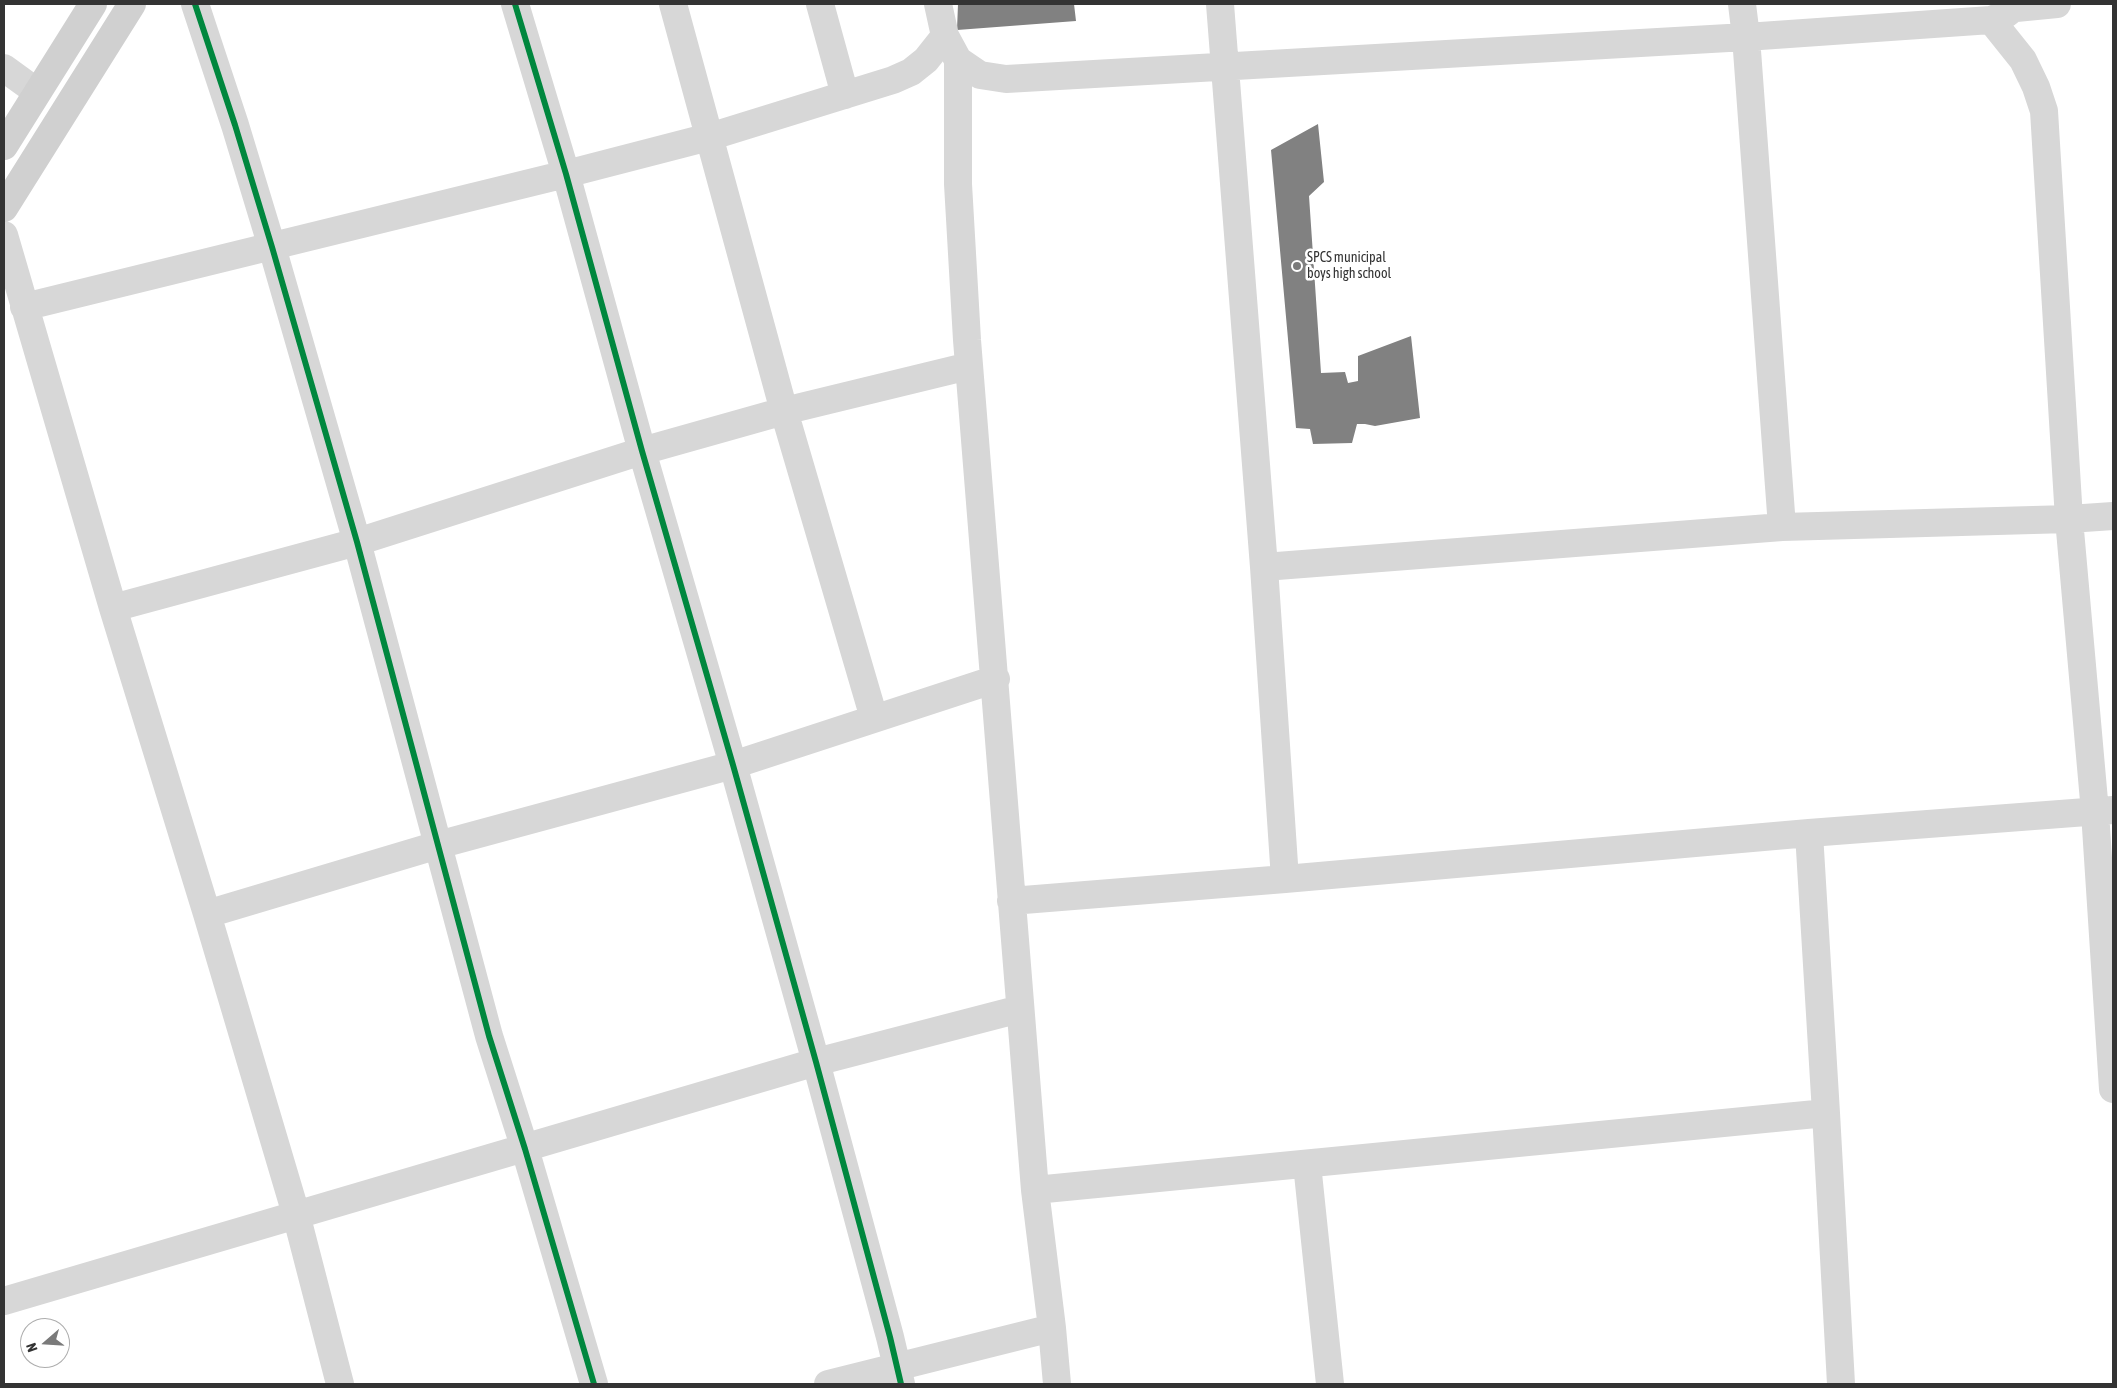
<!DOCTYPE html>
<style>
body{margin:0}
#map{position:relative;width:2117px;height:1388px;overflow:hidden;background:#fff;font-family:"Asap Condensed",sans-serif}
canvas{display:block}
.frame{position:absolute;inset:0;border:5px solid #333;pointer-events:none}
.north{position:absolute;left:20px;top:1318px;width:50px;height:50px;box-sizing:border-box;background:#fff;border:1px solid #adadad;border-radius:50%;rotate:251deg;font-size:14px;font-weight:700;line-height:20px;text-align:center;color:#333}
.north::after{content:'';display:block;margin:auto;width:18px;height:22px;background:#7a7a7a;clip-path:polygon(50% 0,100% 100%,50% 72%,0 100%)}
</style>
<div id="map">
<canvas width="2117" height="1388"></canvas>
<div class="frame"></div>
<div class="north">N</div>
</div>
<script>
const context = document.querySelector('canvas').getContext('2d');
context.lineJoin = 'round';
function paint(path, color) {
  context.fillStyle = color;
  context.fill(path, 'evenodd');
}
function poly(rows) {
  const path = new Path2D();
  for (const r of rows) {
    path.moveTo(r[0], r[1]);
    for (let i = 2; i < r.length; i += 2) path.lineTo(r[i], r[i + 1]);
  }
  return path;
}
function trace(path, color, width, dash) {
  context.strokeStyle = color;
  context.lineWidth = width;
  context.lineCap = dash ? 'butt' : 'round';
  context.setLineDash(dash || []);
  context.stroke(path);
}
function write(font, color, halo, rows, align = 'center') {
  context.font = font + ' "Asap Condensed",sans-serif';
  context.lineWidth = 5;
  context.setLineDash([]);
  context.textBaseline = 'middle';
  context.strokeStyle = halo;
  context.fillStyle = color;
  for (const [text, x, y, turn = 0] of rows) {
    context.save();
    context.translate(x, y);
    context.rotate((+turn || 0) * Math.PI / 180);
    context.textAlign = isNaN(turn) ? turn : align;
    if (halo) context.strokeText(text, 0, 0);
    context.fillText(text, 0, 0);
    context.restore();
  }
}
paint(poly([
 [958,4,1074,4,1076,21,957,30],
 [1318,124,1324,182,1309,196,1321,373,1345,372,1348,383,1358,381,1358,356,1411,336,1420,418,1375,426,1365,424,1357,424,1352,443,1313,444,1310,429,1296,428,1271,150]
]), '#818181');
trace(poly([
 [195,4,235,125,272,247,357,542,489,1036,525,1149,594,1384],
 [515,4,566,174,642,451,733,765,816,1062,890,1337,901,1384],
 [673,4,784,411,874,718],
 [820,4,845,95],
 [938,4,945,36,958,60,980,75,1006,79,1746,37,1991,20,2006,14,2019,4],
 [1220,4,1264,567,1285,879],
 [1742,4,1746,37,1782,527],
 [2016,8,2057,4],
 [1991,20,2023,60,2036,87,2044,111,2069,519,2095,812,2113,1089],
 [958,60,958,184,967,340,1035,1190,1052,1328,1057,1384],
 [4,68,37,92],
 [4,235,113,608,207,914,296,1214,340,1384],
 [24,307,566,174,709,137,893,80,911,72,926,60,945,36],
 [1264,567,1782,527,2069,519,2113,516],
 [113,608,357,542,642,451,784,411,969,366],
 [1809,833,1826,1113,1841,1384],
 [1011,901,1285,879,1809,833,2113,810],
 [207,914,438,845,733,765,996,679],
 [1307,1164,1330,1384],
 [1035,1190,1826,1113],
 [4,1301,816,1062,1020,1009],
 [828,1384,1052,1328]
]), '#d7d7d7', 28);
trace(poly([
 [4,146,93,4],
 [4,208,132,4]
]), '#d0d0d0', 28);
trace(poly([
 [195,4,235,125,272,247,357,542,489,1036,525,1149,594,1384],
 [515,4,566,174,642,451,733,765,816,1062,890,1337,901,1384]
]), '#00873e', 6);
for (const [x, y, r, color] of [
 [1297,266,5,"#7a7a7a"]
]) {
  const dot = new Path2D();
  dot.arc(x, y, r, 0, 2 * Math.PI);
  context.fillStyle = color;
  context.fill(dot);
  trace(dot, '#fff', 2);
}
write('14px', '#333', '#fff', [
 ["SPCS municipal",1307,258],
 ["boys high school",1307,274]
], 'left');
</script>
